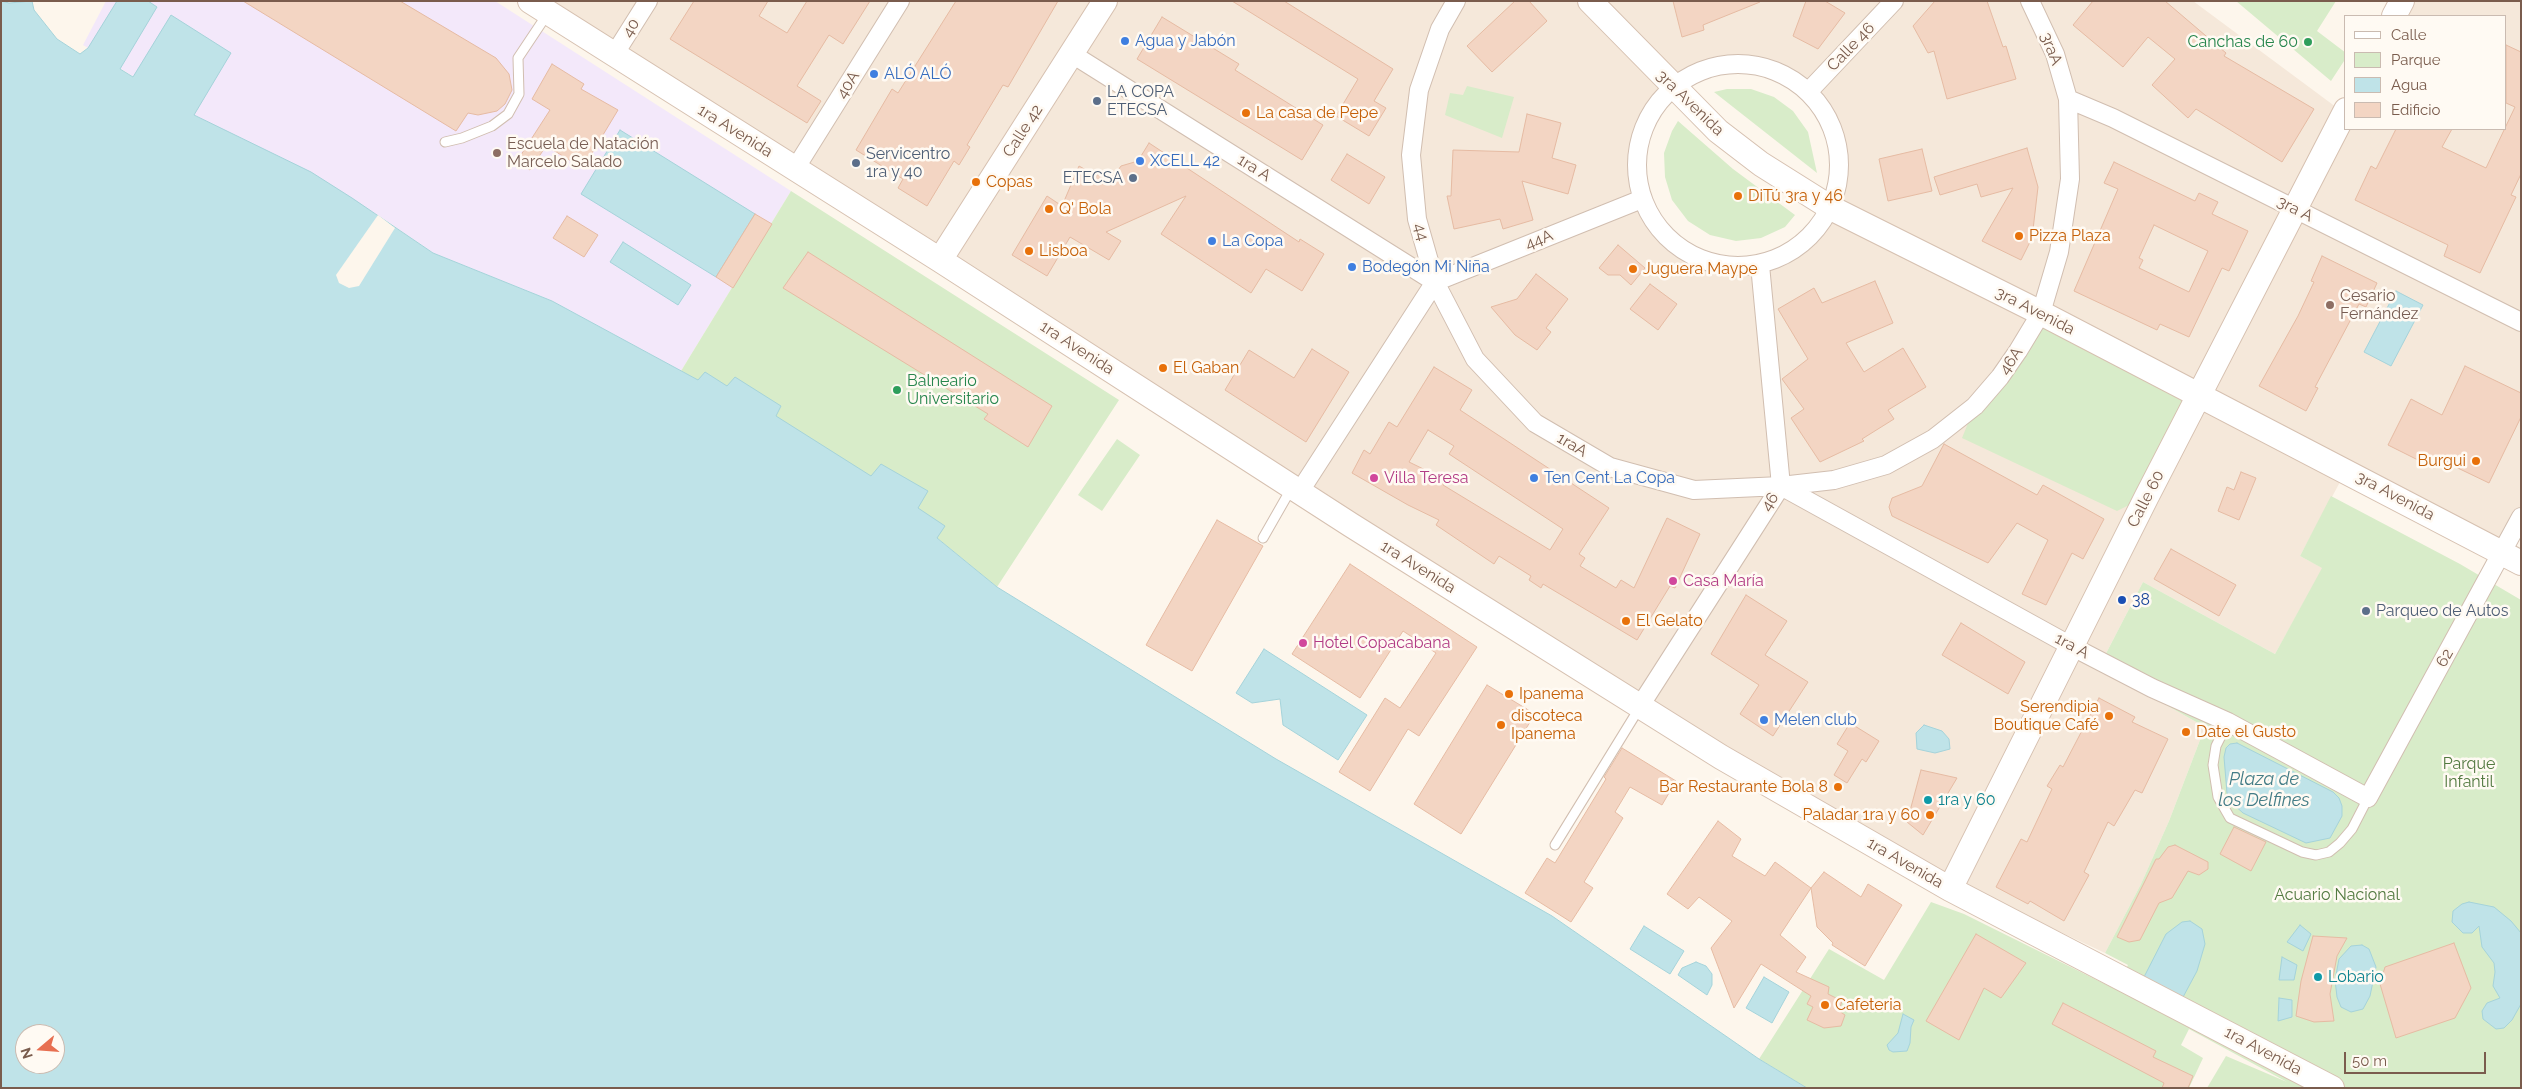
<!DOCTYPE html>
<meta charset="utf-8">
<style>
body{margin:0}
#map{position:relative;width:2522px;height:1089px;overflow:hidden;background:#fdf6ec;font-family:Raleway,sans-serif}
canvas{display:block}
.frame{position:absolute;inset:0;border:2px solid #7a5c4d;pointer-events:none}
.legend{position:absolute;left:2344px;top:15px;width:162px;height:115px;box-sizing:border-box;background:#fffaf3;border:1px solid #cabbb1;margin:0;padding:6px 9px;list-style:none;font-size:15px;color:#7a5c4d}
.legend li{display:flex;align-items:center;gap:10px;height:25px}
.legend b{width:25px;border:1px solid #cabbb1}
.north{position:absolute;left:15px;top:1024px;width:50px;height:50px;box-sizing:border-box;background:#fffaf3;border:1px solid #cabbb1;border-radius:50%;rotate:252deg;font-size:14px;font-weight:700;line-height:20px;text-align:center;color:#7a5c4d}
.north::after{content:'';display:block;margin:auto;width:18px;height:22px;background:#e76f51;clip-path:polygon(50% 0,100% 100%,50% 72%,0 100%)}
.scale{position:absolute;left:2344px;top:1052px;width:142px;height:22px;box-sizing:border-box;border:2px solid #7a5c4d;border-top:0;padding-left:6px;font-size:15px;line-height:18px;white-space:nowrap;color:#7a5c4d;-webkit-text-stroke:4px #fffaf3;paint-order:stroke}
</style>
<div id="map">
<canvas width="2522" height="1089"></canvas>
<div class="frame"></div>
<ul class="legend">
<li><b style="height:6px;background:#fff"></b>Calle</li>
<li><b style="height:14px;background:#d8ecc9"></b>Parque</li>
<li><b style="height:14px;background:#bfe3e8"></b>Agua</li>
<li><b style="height:14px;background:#f3d5c3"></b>Edificio</li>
</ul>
<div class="north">N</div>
<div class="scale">50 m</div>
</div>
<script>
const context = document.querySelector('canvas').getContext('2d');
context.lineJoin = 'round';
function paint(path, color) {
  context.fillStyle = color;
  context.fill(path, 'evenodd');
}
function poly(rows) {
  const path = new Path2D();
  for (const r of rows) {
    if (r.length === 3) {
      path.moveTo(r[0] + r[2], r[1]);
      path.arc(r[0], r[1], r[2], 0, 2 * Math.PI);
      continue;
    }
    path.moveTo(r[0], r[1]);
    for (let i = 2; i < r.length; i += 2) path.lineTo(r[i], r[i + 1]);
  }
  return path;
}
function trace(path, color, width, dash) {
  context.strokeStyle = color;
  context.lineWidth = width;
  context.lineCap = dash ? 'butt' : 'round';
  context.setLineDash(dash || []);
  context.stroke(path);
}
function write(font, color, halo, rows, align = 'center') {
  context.font = font + ' Raleway,sans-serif';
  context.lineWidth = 5;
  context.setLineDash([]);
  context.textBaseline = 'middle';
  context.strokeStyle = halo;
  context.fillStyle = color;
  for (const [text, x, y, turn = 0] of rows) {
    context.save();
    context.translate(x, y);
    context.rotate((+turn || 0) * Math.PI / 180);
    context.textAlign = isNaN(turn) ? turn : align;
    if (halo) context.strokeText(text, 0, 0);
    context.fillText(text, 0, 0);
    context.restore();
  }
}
paint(poly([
 [530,1,2193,1,2344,113,2346,129,2506,129,2506,16,2394,16,2402,1,2521,1,2521,517,2502,553,2346,471,2300,556,2323,568,2275,654,2143,582,2099,667,2205,727,2169,821,2141,884,2105,953,1980,894,1950,889],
 [1742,63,1769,68,1793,80,1814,97,1829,120,1838,146,1839,172,1831,208,1806,241,1785,256,1760,265,1709,263,1685,252,1665,236,1649,215,1642,199,1636,164,1640,137,1651,112,1660,99,1689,75,1715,65]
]), '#f5e8da');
paint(poly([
 [106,1,495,1,791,191,681,371,552,301,433,253,378,215,194,115,88,48,83,45]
]), '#f3e8fa');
paint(poly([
 [2236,1,2336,1,2317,31,2346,53,2346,58,2331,81],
 [1467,86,1514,97,1502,138,1445,115,1450,93,1463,95],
 [1727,89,1751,89,1774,97,1793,111,1808,132,1817,173,1714,92],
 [1678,121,1733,169,1795,215,1785,227,1761,238,1736,241,1710,235,1688,221,1672,200,1665,177,1664,153,1672,131],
 [791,191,1119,400,997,587,937,538,681,371],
 [2041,313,2199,397,2147,496,2117,511,1962,438,1975,406],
 [1117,439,1140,455,1102,511,1078,495],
 [2331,496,2460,564,2521,600,2521,1088,2207,1088,2226,1056,2287,1082,2189,1029,2181,1045,2203,1058,2189,1088,1807,1088,1759,1059,1829,949,1884,980,1931,902,1964,914,2115,989,2128,965,2105,953,2141,884,2169,821,2205,727,2099,667,2143,582,2275,654,2322,568,2300,556]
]), '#d8ecc9');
const water = poly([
 [1,1,9,3,32,1,34,10,57,39,80,54,88,48,117,1,148,1,157,7,120,69,133,77,171,15,231,53,194,115,311,172,352,198,433,253,552,301,698,380,705,372,727,386,735,377,781,406,776,416,871,476,881,464,928,491,918,508,945,526,937,538,997,587,1276,759,1552,916,1759,1059,1807,1088,1,1088,1,1],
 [25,1034,55,1034,55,1064,25,1064,25,1034],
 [620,130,755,214,716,277,581,194,620,130],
 [623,242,691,285,678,305,610,262,623,242],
 [2396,291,2423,305,2391,366,2364,352,2396,291],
 [1264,649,1367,715,1338,760,1283,725,1280,699,1252,703,1236,693,1264,649],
 [1924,725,1942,731,1949,739,1950,749,1935,753,1917,749,1916,733,1924,725],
 [2237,743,2333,792,2339,798,2342,806,2342,816,2330,838,2306,843,2243,813,2233,804,2227,793,2224,757,2226,748,2230,744,2237,743],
 [2469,902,2494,907,2511,921,2521,933,2521,1004,2512,1020,2504,1028,2496,1029,2483,1019,2482,1011,2487,1003,2500,998,2493,986,2495,972,2494,963,2482,947,2479,926,2472,933,2463,933,2452,922,2453,911,2462,904,2469,902],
 [2190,921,2202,929,2205,944,2197,971,2182,999,2144,977,2166,934,2182,922,2190,921],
 [2300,925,2311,934,2303,951,2287,942,2300,925],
 [1644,926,1684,951,1670,974,1630,949,1644,926],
 [2362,945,2369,949,2376,967,2370,996,2363,1009,2351,1012,2341,1007,2337,997,2335,980,2339,959,2351,946,2362,945],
 [2282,957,2297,965,2294,980,2279,980,2282,957],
 [1696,962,1706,966,1712,974,1712,985,1707,995,1678,975,1682,968,1696,962],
 [1764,977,1789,992,1772,1023,1746,1008,1764,977],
 [2279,998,2292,1000,2292,1017,2278,1021,2279,998],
 [1903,1014,1914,1020,1911,1027,1910,1043,1907,1051,1893,1052,1889,1050,1887,1045,1898,1033,1903,1014]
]);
paint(water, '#bfe3e8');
trace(water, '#a5d3da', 1);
paint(poly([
 [378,215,395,228,359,286,349,288,339,283,336,275]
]), '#fdf6ec');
const building = poly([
 [243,1,400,1,496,58,509,74,512,90,505,104,497,111,478,115,468,113,456,131,243,1],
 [694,1,768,1,759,16,787,33,807,1,870,1,843,44,829,35,797,86,821,101,807,123,670,39,694,1],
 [956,1,1058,1,1008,87,1003,85,967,145,970,147,959,165,954,161,927,206,898,188,903,179,856,150,892,89,898,93,956,1],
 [1232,1,1284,1,1393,69,1374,101,1386,108,1369,136,1336,116,1358,79,1232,1],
 [1515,1,1529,1,1547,21,1492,72,1467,46,1515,1],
 [1673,1,1759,1,1760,2,1703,25,1704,30,1682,37,1673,1],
 [1806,1,1825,1,1845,13,1818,49,1793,36,1806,1],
 [1935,1,1987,1,2003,47,2006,46,2016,79,1947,99,1934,51,1928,53,1913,26,1935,1],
 [2093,1,2165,1,2226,53,2224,56,2314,109,2282,162,2196,109,2188,118,2152,85,2175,59,2148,37,2123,67,2073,25,2093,1],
 [1162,17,1239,64,1235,70,1323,125,1302,160,1137,59,1162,17],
 [2506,45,2521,52,2521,174,2511,195,2516,197,2480,273,2444,256,2448,245,2355,200,2371,166,2376,169,2396,129,2452,129,2442,147,2486,168,2515,107,2506,103,2506,45],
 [552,64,584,84,581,89,618,110,583,168,546,146,530,170,517,161,550,110,532,99,552,64],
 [1527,114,1561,123,1552,158,1576,165,1568,194,1522,181,1533,220,1503,229,1500,219,1454,229,1447,196,1451,196,1453,150,1519,152,1527,114],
 [1149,143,1299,242,1300,239,1324,254,1302,291,1266,269,1251,293,1161,234,1186,196,1106,232,1121,241,1109,260,1070,237,1047,276,1012,255,1047,196,1062,206,1079,166,1095,175,1116,173,1121,166,1138,161,1149,143],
 [2027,148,2038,187,2032,238,2021,260,1982,241,2013,188,1981,197,1977,184,1940,195,1934,177,2027,148],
 [1922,149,1932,191,1888,201,1879,159,1922,149],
 [1347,154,1385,177,1369,204,1331,180,1347,154],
 [2114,162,2195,201,2199,193,2218,202,2212,214,2248,231,2229,271,2222,268,2189,337,2160,324,2157,330,2074,291,2118,189,2104,183,2114,162],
 [2154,225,2208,251,2189,292,2139,268,2143,260,2139,258,2154,225],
 [755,214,772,224,733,288,716,277,755,214],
 [567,216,598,235,584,257,553,238,567,216],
 [1618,245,1645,268,1631,285,1620,275,1608,275,1599,268,1618,245],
 [808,252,1052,406,1028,447,984,419,988,414,783,288,808,252],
 [2322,256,2377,283,2366,307,2359,304,2315,387,2318,388,2306,411,2259,386,2298,316,2314,282,2311,281,2322,256],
 [1536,274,1568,299,1546,328,1551,332,1537,350,1515,335,1491,307,1517,299,1536,274],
 [1875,281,1893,323,1846,343,1864,372,1903,348,1926,387,1888,410,1894,419,1862,439,1864,441,1820,462,1791,418,1804,409,1782,379,1808,359,1778,309,1814,288,1822,303,1875,281],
 [1650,284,1677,304,1658,330,1630,309,1650,284],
 [1312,349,1349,372,1306,442,1225,390,1249,350,1294,378,1312,349],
 [2465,366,2521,393,2521,417,2489,483,2439,459,2434,468,2388,445,2411,399,2442,415,2465,366],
 [1434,367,1472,390,1460,410,1609,508,1579,554,1585,558,1580,566,1616,588,1621,580,1634,588,1667,518,1700,534,1675,588,1670,586,1637,640,1543,584,1541,588,1529,580,1531,576,1499,556,1494,564,1436,525,1439,520,1408,505,1352,473,1364,450,1370,454,1389,422,1397,427,1434,367],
 [1428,430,1454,446,1449,454,1563,529,1550,550,1443,485,1446,480,1409,462,1428,430],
 [1944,444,2037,495,2043,485,2104,519,2083,559,2072,553,2046,605,2022,594,2048,540,2017,523,1988,563,1892,516,1889,507,1892,498,1922,486,1944,444],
 [2241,472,2256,478,2239,520,2218,511,2227,487,2234,490,2241,472],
 [1217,520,1263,546,1192,671,1146,645,1217,520],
 [2171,549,2236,585,2219,616,2154,579,2171,549],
 [1350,564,1477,647,1419,736,1408,729,1370,791,1339,772,1385,698,1400,708,1436,653,1403,631,1360,698,1292,654,1350,564],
 [1746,595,1787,621,1765,655,1808,682,1773,736,1740,714,1759,685,1711,654,1746,595],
 [1961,623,2025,662,2008,694,1942,655,1961,623],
 [1487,685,1535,714,1461,834,1414,804,1487,685],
 [2099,698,2135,717,2132,722,2168,739,2142,793,2135,790,2114,826,2108,822,2084,872,2089,875,2064,921,2030,901,2028,904,1996,887,2021,839,2027,842,2052,789,2047,786,2060,765,2063,767,2099,698],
 [1850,723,1879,741,1866,762,1862,759,1847,783,1834,775,1848,751,1837,744,1850,723],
 [1622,748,1676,781,1662,805,1630,787,1615,812,1623,818,1584,882,1593,888,1571,922,1525,893,1547,858,1555,863,1606,779,1604,777,1622,748],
 [1921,770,1957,778,1923,835,1907,822,1921,770],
 [1718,821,1741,839,1732,856,1765,876,1775,862,1811,888,1780,935,1806,957,1796,972,1829,987,1828,994,1842,1001,1839,1011,1845,1015,1841,1026,1824,1028,1807,1020,1813,1007,1807,1004,1811,996,1761,964,1734,1008,1711,948,1732,921,1699,897,1688,909,1667,894,1718,821],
 [2234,827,2266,842,2251,871,2220,854,2234,827],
 [2175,845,2208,862,2208,869,2199,875,2188,871,2172,898,2159,903,2140,940,2129,942,2117,937,2156,859,2159,859,2168,847,2175,845],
 [1824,872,1861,897,1868,884,1902,905,1865,966,1832,945,1833,943,1817,927,1811,888,1824,872],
 [1976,934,2026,963,2001,998,1984,988,1959,1040,1926,1021,1976,934],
 [2313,936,2347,938,2337,956,2330,994,2334,1021,2314,1022,2296,1016,2301,981,2313,936],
 [2454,943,2471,988,2455,1018,2396,1038,2380,984,2385,967,2454,943],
 [2063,1003,2156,1051,2153,1057,2193,1076,2188,1088,2162,1088,2164,1083,2052,1024,2063,1003]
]);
paint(building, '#f3d5c3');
trace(building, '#e6bba3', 1);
const lane = poly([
 [445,142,462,138,492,126,508,114,519,94,518,58,548,13],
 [1263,538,1291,489],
 [2228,722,2216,746,2213,765,2218,797,2230,818,2302,852,2316,855,2329,852,2340,843,2352,829,2368,798],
 [1555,845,1640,707]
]);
const street = poly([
 [1456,1,1440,29,1419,90,1411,155,1417,219,1435,282,1475,359,1535,423,1610,467,1694,490,1781,486,1834,480,1886,465,1933,439,1975,406,2000,377,2018,351,2041,313,2059,252,2070,179,2068,99,2055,54,2030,1],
 [1072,54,1435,282],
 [614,55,648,1],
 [1738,165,101],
 [1808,92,1894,1],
 [2068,99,2113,118,2521,322],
 [795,169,900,1],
 [1435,282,1642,199],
 [1781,486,2071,646,2152,688,2228,722,2368,798,2521,517],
 [1300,491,1435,282],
 [1640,706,1781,486,1760,265]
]);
const secondary = poly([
 [530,1,940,260,1351,525,1721,757,1950,889,2332,1088],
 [1590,1,1718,131,1761,164,1831,208,2041,313,2521,563],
 [2394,16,2402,1],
 [940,260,1105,1],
 [1950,889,2147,496,2346,110]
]);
trace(lane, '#d1beb0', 11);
trace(street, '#d1beb0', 20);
trace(secondary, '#d6c0b0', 26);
trace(lane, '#fff', 9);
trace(street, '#fff', 18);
trace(secondary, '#fff', 24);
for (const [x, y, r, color] of [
 [1125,41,5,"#3f7fe0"],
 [2308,42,5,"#2e9e5b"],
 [874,74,5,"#3f7fe0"],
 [1097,101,5,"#5c6f8a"],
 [1246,113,5,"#e8710a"],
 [497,153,5,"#8d6e63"],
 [1140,161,5,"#3f7fe0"],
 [856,163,5,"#5c6f8a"],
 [1133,178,5,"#5c6f8a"],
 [976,182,5,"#e8710a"],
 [1738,196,5,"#e8710a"],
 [1049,209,5,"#e8710a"],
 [2019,236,5,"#e8710a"],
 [1212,241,5,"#3f7fe0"],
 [1029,251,5,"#e8710a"],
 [1352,267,5,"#3f7fe0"],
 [1633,269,5,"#e8710a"],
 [2330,305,5,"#8d6e63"],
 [1163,368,5,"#e8710a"],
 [897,390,5,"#2e9e5b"],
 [2476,461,5,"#e8710a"],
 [1374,478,5,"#d1479c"],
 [1534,478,5,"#3f7fe0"],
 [1673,581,5,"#d1479c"],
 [2122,600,5,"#1a4fb4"],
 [2366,611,5,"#5c6f8a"],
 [1626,621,5,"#e8710a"],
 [1303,643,5,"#d1479c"],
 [1509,694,5,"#e8710a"],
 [2109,716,5,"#e8710a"],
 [1764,720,5,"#3f7fe0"],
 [1501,725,5,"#e8710a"],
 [2186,732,5,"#e8710a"],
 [1838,787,5,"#e8710a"],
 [1928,800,5,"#0f9aa8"],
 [1930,815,5,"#e8710a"],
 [2318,977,5,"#0f9aa8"],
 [1825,1005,5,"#e8710a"]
]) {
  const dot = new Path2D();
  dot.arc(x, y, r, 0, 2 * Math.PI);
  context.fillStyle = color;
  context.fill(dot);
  trace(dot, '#fffaf3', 2);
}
write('16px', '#7a5c4d', '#fffaf3', [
 ["40",631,28,-58],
 ["Calle 46",1851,47,-46],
 ["3raA",2051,49,69],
 ["40A",848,85,-58],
 ["3ra Avenida",1690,103,44],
 ["1ra Avenida",735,131,32],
 ["Calle 42",1023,131,-57],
 ["1ra A",1254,168,32],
 ["3ra A",2295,209,27],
 ["44",1421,232,75],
 ["44A",1539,240,-22],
 ["3ra Avenida",2035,311,27],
 ["1ra Avenida",1077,348,33],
 ["46A",2011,361,-56],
 ["1raA",1572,445,31],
 ["3ra Avenida",2395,496,28],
 ["Calle 60",2146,499,-63],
 ["46",1770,502,-57],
 ["1ra Avenida",1418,567,32],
 ["1ra A",2072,646,28],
 ["62",2445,658,-61],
 ["1ra Avenida",1905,863,30],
 ["1ra Avenida",2263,1051,28]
]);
write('16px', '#366cbe', '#fffaf3', [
 ["Agua y Jabón",1135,41],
 ["ALÓ ALÓ",884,74],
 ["XCELL 42",1150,161],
 ["La Copa",1222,241],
 ["Bodegón Mi Niña",1362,267],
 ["Ten Cent La Copa",1544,478],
 ["Melen club",1774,720]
], 'left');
write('16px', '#27864d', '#fffaf3', [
 ["Canchas de 60",2298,42],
 ["Balneario",907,381,"left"],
 ["Universitario",907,399,"left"]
], 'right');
write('16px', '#4e5e75', '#fffaf3', [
 ["LA COPA",1107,92],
 ["ETECSA",1107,110],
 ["Servicentro",866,154],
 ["1ra y 40",866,172],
 ["ETECSA",1123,178,"right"],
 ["Parqueo de Autos",2376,611]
], 'left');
write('16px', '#c56008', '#fffaf3', [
 ["La casa de Pepe",1256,113],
 ["Copas",986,182],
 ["DiTú 3ra y 46",1748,196],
 ["Q' Bola",1059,209],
 ["Pizza Plaza",2029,236],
 ["Lisboa",1039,251],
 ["Juguera Maype",1643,269],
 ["El Gaban",1173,368],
 ["Burgui",2466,461,"right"],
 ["El Gelato",1636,621],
 ["Ipanema",1519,694],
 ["Serendipia",2099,707,"right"],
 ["Boutique Café",2099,725,"right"],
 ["discoteca",1511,716],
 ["Ipanema",1511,734],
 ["Date el Gusto",2196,732],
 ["Bar Restaurante Bola 8",1828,787,"right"],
 ["Paladar 1ra y 60",1920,815,"right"],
 ["Cafeteria",1835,1005]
], 'left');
write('16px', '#785e54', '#fffaf3', [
 ["Escuela de Natación",507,144],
 ["Marcelo Salado",507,162],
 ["Cesario",2340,296],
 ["Fernández",2340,314]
], 'left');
write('16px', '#b23c85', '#fffaf3', [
 ["Villa Teresa",1384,478],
 ["Casa María",1683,581],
 ["Hotel Copacabana",1313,643]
], 'left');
write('16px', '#164399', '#fffaf3', [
 ["38",2132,600]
], 'left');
write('16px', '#537a41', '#fffaf3', [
 ["Parque",2469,764],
 ["Infantil",2469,782],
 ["Acuario Nacional",2337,895]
]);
write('16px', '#0d838f', '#fffaf3', [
 ["1ra y 60",1938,800],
 ["Lobario",2328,977]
], 'left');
write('italic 18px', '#437c86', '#fffaf3', [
 ["Plaza de",2264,780],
 ["los Delfines",2264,801]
]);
</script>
